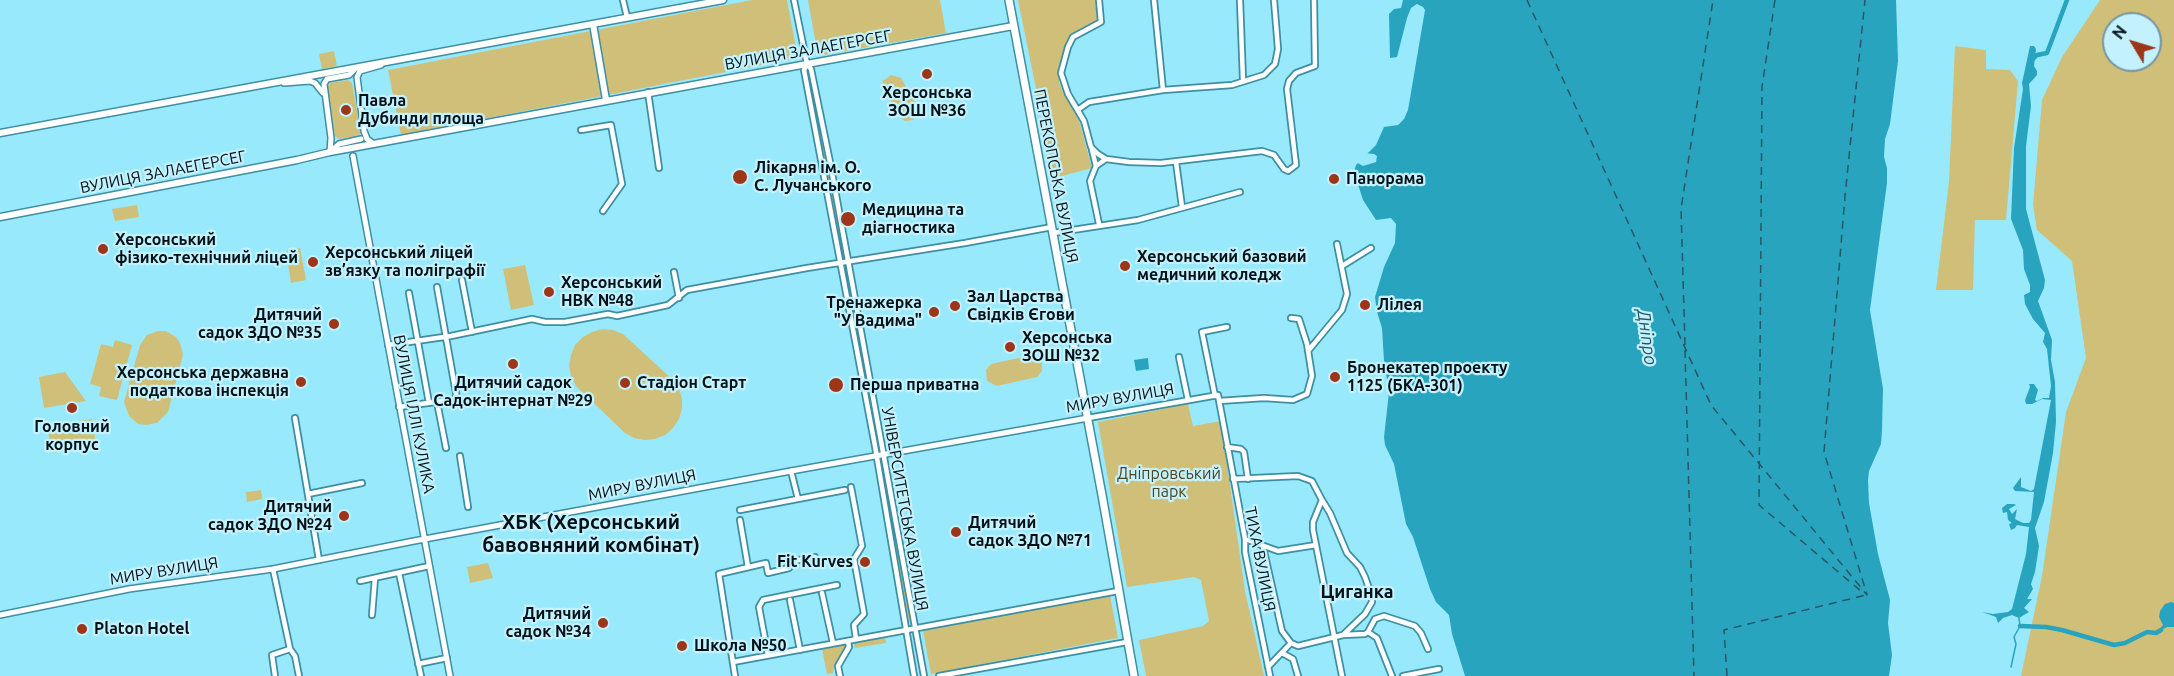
<!DOCTYPE html>
<meta charset="utf-8">
<style>
body{margin:0}
#map{position:relative;width:2174px;height:676px;overflow:hidden;background:#99e9fd;font-family:Ubuntu,sans-serif}
canvas{display:block}
.north{position:absolute;left:2102px;top:12px;width:60px;height:60px;box-sizing:border-box;background:#c3f1fd;border:2px solid #7597a1;border-radius:50%;rotate:308deg;font-size:16px;font-weight:700;line-height:24px;text-align:center;color:#001117}
.north::after{content:'';display:block;margin:auto;width:21px;height:27px;background:#9d3519;clip-path:polygon(50% 0,100% 100%,50% 72%,0 100%)}
</style>
<div id="map">
<canvas width="2174" height="676"></canvas>
<div class="north">N</div>
</div>
<script>
const context = document.querySelector('canvas').getContext('2d');
context.lineJoin = 'round';
function paint(path, color) {
  context.fillStyle = color;
  context.fill(path, 'evenodd');
}
function poly(rows) {
  const path = new Path2D();
  for (const r of rows) {
    path.moveTo(r[0], r[1]);
    for (let i = 2; i < r.length; i += 2) path.lineTo(r[i], r[i + 1]);
  }
  return path;
}
function trace(path, color, width, dash) {
  context.strokeStyle = color;
  context.lineWidth = width;
  context.lineCap = dash ? 'butt' : 'round';
  context.setLineDash(dash || []);
  context.stroke(path);
}
function write(font, color, halo, rows, align = 'center') {
  context.font = font + ' Ubuntu,sans-serif';
  context.lineWidth = 4.5;
  context.setLineDash([]);
  context.textBaseline = 'middle';
  context.strokeStyle = halo;
  context.fillStyle = color;
  for (const [text, x, y, turn = 0] of rows) {
    context.save();
    context.translate(x, y);
    context.rotate((+turn || 0) * Math.PI / 180);
    context.textAlign = isNaN(turn) ? turn : align;
    if (halo) context.strokeText(text, 0, 0);
    context.fillText(text, 0, 0);
    context.restore();
  }
}
paint(poly([
 [752,0,787,0,798,58,401,135,388,70],
 [808,0,940,0,946,33,818,56],
 [1018,0,1095,0,1098,22,1071,35,1060,63,1059,75,1059,83,1063,92,1078,117,1092,168,1054,178],
 [2100,0,2174,0,2174,676,2021,676,2042,576,2066,412,2086,358,2072,261,2037,230,2033,205,2042,100,2062,57],
 [2114,24,2150,24,2150,60,2114,60],
 [1955,46,1986,50,1986,69,2010,70,2018,81,2006,220,1975,220,1973,290,1936,290,1949,181],
 [334,51,337,66,322,69,319,54],
 [810,74,843,252,840,253,807,75],
 [891,75,901,78,917,105,918,112,913,120,905,121,901,118,884,91,883,81],
 [348,80,352,83,361,133,358,136,339,139,335,136,327,87,330,83],
 [137,205,139,217,115,221,112,209],
 [300,248,306,280,291,283,286,251],
 [525,265,534,305,511,310,503,269],
 [846,267,878,442,876,442,843,268],
 [602,329,613,330,623,334,673,380,679,388,682,399,682,409,679,419,673,428,665,435,655,439,645,440,634,438,625,433,576,386,571,376,569,365,571,355,575,345,583,337,592,332],
 [158,331,166,331,176,337,180,343,183,355,168,412,157,423,146,425,138,424,129,416,124,402,140,345,147,335],
 [115,340,132,345,117,400,99,396,101,387,90,384,101,344,113,347],
 [1032,355,1037,357,1042,363,1042,371,1037,377,997,386,987,381,986,370,991,364],
 [65,372,86,401,44,408,39,377],
 [1188,404,1193,426,1221,421,1245,591,1264,676,1146,676,1139,640,1203,626,1209,621,1201,580,1194,577,1127,587,1098,422],
 [92,419,95,439,89,441,90,447,52,453,47,426],
 [883,467,912,622,909,622,881,468],
 [261,490,262,499,247,502,246,492],
 [488,563,493,578,470,583,467,567],
 [1110,595,1118,638,931,674,923,631],
 [885,637,886,643,855,648,854,643],
 [846,645,847,647,834,667,833,673,827,674,822,649]
]), '#d0bf79');
paint(poly([
 [1403,0,1896,0,1898,61,1890,124,1885,139,1884,157,1887,168,1887,183,1870,310,1883,389,1882,430,1881,444,1869,471,1868,480,1869,503,1878,554,1890,600,1888,623,1892,655,1889,676,1465,676,1452,634,1449,615,1436,602,1430,589,1413,537,1406,524,1394,464,1385,445,1384,437,1389,392,1384,361,1382,328,1377,312,1375,297,1384,267,1395,243,1396,224,1391,218,1376,220,1363,200,1354,172,1356,165,1376,145,1384,127,1398,125,1404,119,1408,110,1425,10,1423,7,1417,4,1411,8,1407,18,1397,57,1390,58,1389,14,1394,9,1401,8],
 [2030,46,2034,46,2036,49,2034,66,2037,71,2037,75,2029,84,2031,106,2026,146,2026,209,2045,280,2044,288,2038,301,2052,340,2051,360,2055,382,2056,422,2053,453,2044,502,2035,528,2039,546,2035,572,2031,584,2033,589,2027,599,2032,599,2024,608,2029,612,2019,618,2012,615,2003,618,1998,623,1996,617,1982,612,1993,614,2008,612,2012,609,2026,554,2029,527,2017,525,2015,528,2011,530,2009,524,2012,523,2008,520,2007,512,2003,513,2002,508,2007,504,2014,504,2016,505,2009,509,2012,514,2017,509,2015,519,2023,523,2029,523,2031,520,2034,492,2015,491,2013,488,2021,477,2021,487,2031,491,2034,489,2051,400,2042,399,2032,404,2026,404,2025,400,2030,387,2029,384,2034,384,2038,390,2035,400,2037,401,2043,398,2049,398,2051,386,2047,349,2043,342,2045,333,2033,319,2025,304,2024,295,2030,292,2030,285,2024,269,2023,250,2011,219,2014,148,2023,89,2022,83],
 [1148,358,1149,369,1136,371,1134,360],
 [2171,602,2174,603,2174,627,2167,627,2156,633,2163,625,2159,617,2160,611,2165,604]
]), '#29a4be');
paint(poly([
 [1363,153,1374,154,1377,156,1376,162,1363,166,1356,162]
]), '#99e9fd');
trace(poly([
 [2011,667,2016,644,2014,637,2020,626,2019,618]
]), '#29a4be', 1.5);
trace(poly([
 [2033,59,2037,55,2047,53,2067,0],
 [2020,626,2046,627,2062,630,2114,645,2125,643,2147,632,2156,633,2161,630]
]), '#29a4be', 4.5);
trace(poly([
 [1527,0,1711,405,1867,595,1824,452,1845,196,1865,0],
 [1775,0,1762,87,1759,505,1862,592],
 [1685,345,1681,209,1713,0],
 [1685,350,1694,676],
 [1727,676,1724,630,1866,595]
]), '#275763', 1.5, [8, 6]);
const minor = poly([
 [623,0,627,17],
 [794,0,807,64,804,70,875,446,914,676],
 [1099,0,1101,22,1073,37,1068,47,1061,73,1068,94,1084,121,1091,147,1098,154,1106,159,1129,162,1161,163,1262,151,1274,155,1284,169,1288,171,1296,165,1287,89,1289,81,1296,73,1315,66,1314,0],
 [1154,0,1163,90],
 [1240,0,1243,80],
 [807,64,811,69,830,162,924,676],
 [648,92,659,168],
 [1079,109,1089,102,1163,90,1232,85,1264,75,1275,64,1278,49,1274,0],
 [581,130,611,125,622,184,603,211],
 [1092,150,1096,166],
 [1176,162,1182,207],
 [1099,224,1090,181,1096,166,1106,159],
 [1053,233,1138,220,1240,192],
 [1342,266,1371,248],
 [674,272,679,298],
 [462,280,472,332],
 [409,293,429,403],
 [388,345,451,336,532,319,545,322,565,322,608,314,617,316,668,305,687,290,807,268,965,243,1052,227],
 [1308,351,1342,310,1347,294,1337,244],
 [1179,357,1188,400],
 [1215,396,1202,332,1227,327],
 [1219,401,1264,398,1293,400,1307,394,1312,376,1307,344,1299,319,1291,318],
 [437,402,446,448],
 [399,407,457,399,437,287],
 [295,418,319,560],
 [1088,418,1218,395,1245,539,1245,552,1270,676],
 [1227,447,1241,449,1244,452,1248,479],
 [460,456,468,507],
 [791,471,798,499],
 [1233,479,1298,476,1312,481,1322,500,1313,522,1313,530,1342,676],
 [851,487,862,546,854,559,864,614,854,625,856,639],
 [308,494,362,483],
 [740,510,845,490],
 [740,520,748,567],
 [1245,539,1278,551,1316,545],
 [1263,547,1282,631,1291,643],
 [273,569,290,649,272,655,275,676],
 [399,573,421,676],
 [360,581,429,566],
 [822,593,833,643],
 [790,600,800,650],
 [372,615,375,578],
 [1368,632,1377,638,1392,676],
 [1343,635,1365,634,1368,632,1375,619,1384,616,1415,626,1421,633,1428,649],
 [290,649,295,656,299,676],
 [1282,653,1293,659,1298,676],
 [768,655,759,607,763,600,837,585],
 [733,662,1118,591],
 [418,664,447,658],
 [1268,667,1291,643,1298,646,1343,635,1365,614,1372,602,1372,597,1365,577,1360,567,1347,553,1330,513,1322,500],
 [735,676,719,574,766,563,768,573,789,568,788,562,815,557],
 [840,676,838,666,849,647,848,641],
 [939,676,1127,642],
 [1403,676,1439,669]
]);
const tertiary = poly([
 [284,83,310,81,315,83,323,93],
 [374,144,367,139,364,131,357,77,360,71,381,65],
 [330,152,331,138,324,84,327,79,349,75,356,68],
 [330,152,339,144,361,139],
 [353,156,450,676],
 [0,615,129,589,273,569,414,541,791,471,1088,418]
]);
const secondary = poly([
 [593,24,606,100],
 [0,133,723,0],
 [0,217,297,160,330,152,1013,26]
]);
const primary = poly([
 [1009,0,1102,495,1134,676]
]);
trace(minor, '#3e8fa2', 8);
trace(tertiary, '#3e8fa2', 8);
trace(secondary, '#3e8fa2', 9);
trace(primary, '#3e8fa2', 10);
trace(minor, '#fff', 4.5);
trace(tertiary, '#fff', 5);
trace(secondary, '#fff', 6);
trace(primary, '#fff', 7);
for (const [x, y, r, color] of [
 [927,74,6,"#9d3519"],
 [346,110,6,"#9d3519"],
 [740,177,8,"#9d3519"],
 [1334,179,6,"#9d3519"],
 [848,219,8,"#9d3519"],
 [103,249,6,"#9d3519"],
 [313,262,6,"#9d3519"],
 [1125,266,6,"#9d3519"],
 [549,292,6,"#9d3519"],
 [1365,305,6,"#9d3519"],
 [955,306,6,"#9d3519"],
 [934,312,6,"#9d3519"],
 [334,324,6,"#9d3519"],
 [1010,347,6,"#9d3519"],
 [513,364,6,"#9d3519"],
 [1335,377,6,"#9d3519"],
 [301,382,6,"#9d3519"],
 [625,383,6,"#9d3519"],
 [836,385,8,"#9d3519"],
 [72,408,6,"#9d3519"],
 [344,516,6,"#9d3519"],
 [956,532,6,"#9d3519"],
 [865,562,6,"#9d3519"],
 [603,623,6,"#9d3519"],
 [82,629,6,"#9d3519"],
 [682,646,6,"#9d3519"]
]) {
  const dot = new Path2D();
  dot.arc(x, y, r, 0, 2 * Math.PI);
  context.fillStyle = color;
  context.fill(dot);
  trace(dot, '#c3f1fd', 2);
}
write('16px', '#001117', '#c3f1fd', [
 ["ВУЛИЦЯ ЗАЛАЕГЕРСЕГ",808,50,-10],
 ["ВУЛИЦЯ ЗАЛАЕГЕРСЕГ",163,172,-11],
 ["ПЕРЕКОПСЬКА ВУЛИЦЯ",1056,176,79],
 ["МИРУ ВУЛИЦЯ",1120,398,-10],
 ["ВУЛИЦЯ ІЛЛІ КУЛИКА",414,414,79],
 ["МИРУ ВУЛИЦЯ",642,485,-11],
 ["УНІВЕРСИТЕТСЬКА ВУЛИЦЯ",905,509,80],
 ["ТИХА ВУЛИЦЯ",1260,559,79],
 ["МИРУ ВУЛИЦЯ",164,571,-9]
]);
write('bold 16px', '#001117', '#c3f1fd', [
 ["Херсонська",927,93,"center"],
 ["ЗОШ №36",927,111,"center"],
 ["Павла",358,101],
 ["Дубинди площа",358,119],
 ["Лікарня ім. О.",754,168],
 ["С. Лучанського",754,186],
 ["Панорама",1346,179],
 ["Медицина та",862,210],
 ["діагностика",862,228],
 ["Херсонський",115,240],
 ["фізико-технічний ліцей",115,258],
 ["Херсонський ліцей",325,253],
 ["зв’язку та поліграфії",325,271],
 ["Херсонський базовий",1137,257],
 ["медичний коледж",1137,275],
 ["Херсонський",561,283],
 ["НВК №48",561,301],
 ["Зал Царства",967,297],
 ["Свідків Єгови",967,315],
 ["Тренажерка",922,303,"right"],
 ["\"У Вадима\"",922,321,"right"],
 ["Лілея",1377,305],
 ["Дитячий",322,315,"right"],
 ["садок ЗДО №35",322,333,"right"],
 ["Херсонська",1022,338],
 ["ЗОШ №32",1022,356],
 ["Бронекатер проекту",1347,368],
 ["1125 (БКА-301)",1347,386],
 ["Херсонська державна",289,373,"right"],
 ["податкова інспекція",289,391,"right"],
 ["Дитячий садок",513,383,"center"],
 ["Садок-інтернат №29",513,401,"center"],
 ["Стадіон Старт",637,383],
 ["Перша приватна",850,385],
 ["Головний",72,427,"center"],
 ["корпус",72,445,"center"],
 ["Дитячий",332,507,"right"],
 ["садок ЗДО №24",332,525,"right"],
 ["Дитячий",968,523],
 ["садок ЗДО №71",968,541],
 ["Fit Kurves",853,562,"right"],
 ["Дитячий",591,614,"right"],
 ["садок №34",591,632,"right"],
 ["Platon Hotel",94,629],
 ["Школа №50",694,646]
], 'left');
write('16px', '#4e4420', '#c3f1fd', [
 ["Дніпровський",1169,474],
 ["парк",1169,492]
]);
write('italic 18px', '#275763', '#c3f1fd', [
 ["Дніпро",1647,337,82]
]);
write('bold 18px', '#001117', '#c3f1fd', [
 ["Циганка",1357,592]
]);
write('bold 20px', '#001117', '#c3f1fd', [
 ["ХБК (Херсонський",591,522],
 ["бавовняний комбінат)",591,545]
]);
</script>
